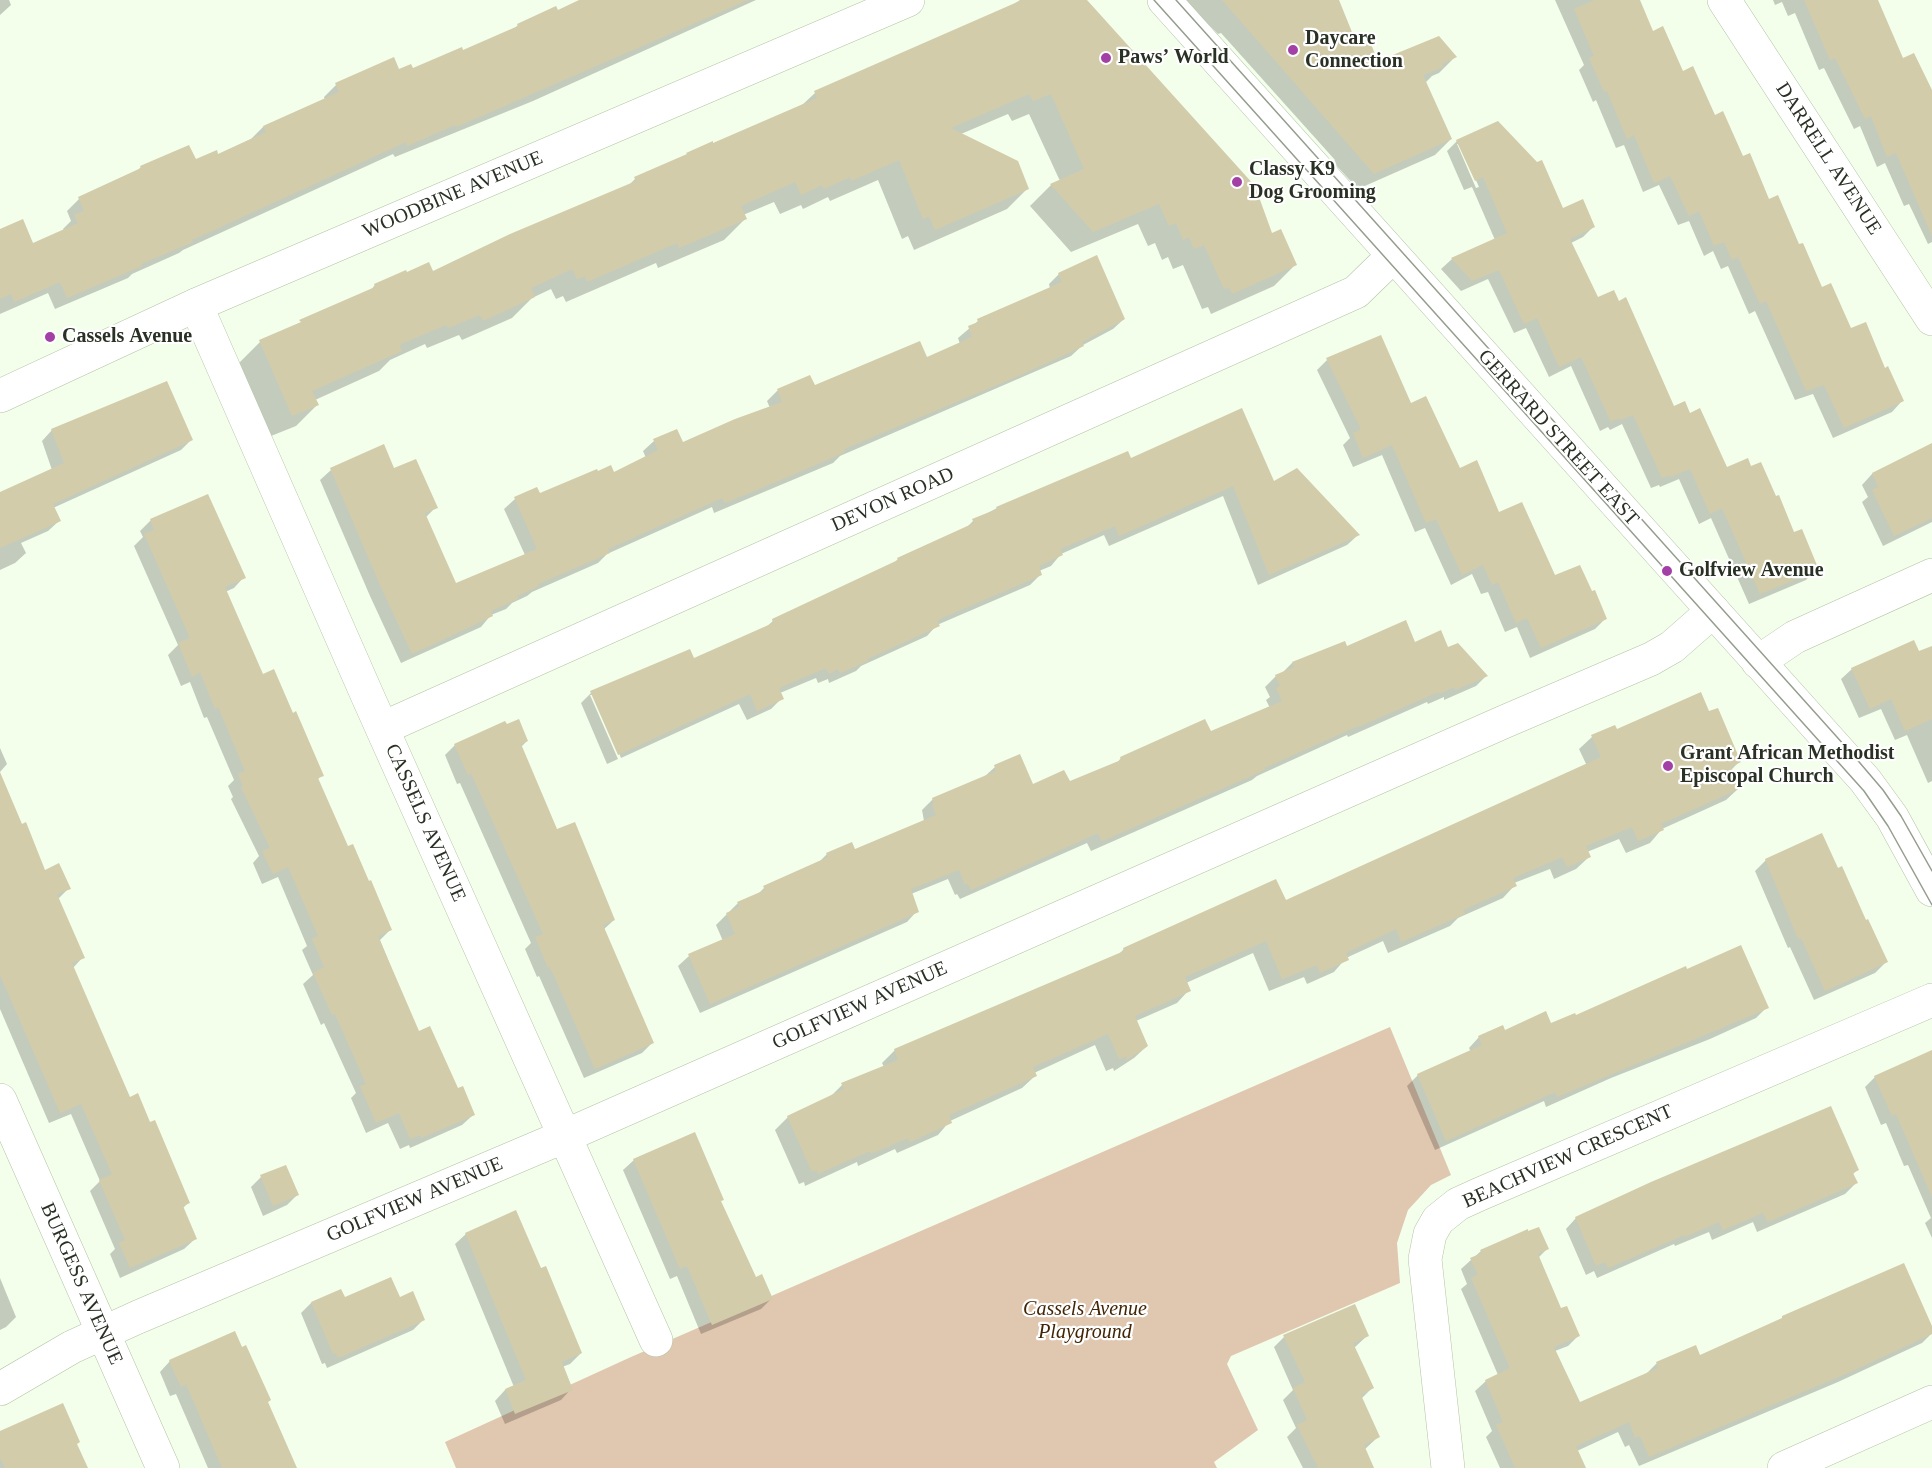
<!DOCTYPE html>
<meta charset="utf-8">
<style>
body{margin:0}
canvas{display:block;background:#f3feeb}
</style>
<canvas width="1932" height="1468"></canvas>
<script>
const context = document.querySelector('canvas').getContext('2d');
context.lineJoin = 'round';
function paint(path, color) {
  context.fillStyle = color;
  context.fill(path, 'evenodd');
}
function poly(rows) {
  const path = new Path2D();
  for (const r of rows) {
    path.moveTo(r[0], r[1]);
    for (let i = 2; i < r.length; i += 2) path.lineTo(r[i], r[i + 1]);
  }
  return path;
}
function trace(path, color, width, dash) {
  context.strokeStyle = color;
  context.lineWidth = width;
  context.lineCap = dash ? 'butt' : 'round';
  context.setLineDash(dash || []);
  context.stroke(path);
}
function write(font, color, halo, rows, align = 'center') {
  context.font = font + ' Georgia,serif';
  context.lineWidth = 4.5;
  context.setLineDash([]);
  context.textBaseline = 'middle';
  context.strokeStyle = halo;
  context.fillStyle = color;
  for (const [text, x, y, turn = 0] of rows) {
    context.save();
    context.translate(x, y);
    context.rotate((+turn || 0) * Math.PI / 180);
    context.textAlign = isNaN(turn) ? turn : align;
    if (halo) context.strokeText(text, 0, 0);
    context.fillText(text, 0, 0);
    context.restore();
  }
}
paint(poly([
 [1390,1027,1451,1175,1431,1185,1408,1210,1397,1243,1400,1283,1231,1356,1227,1364,1258,1430,1214,1462,1217,1468,456,1468,445,1442,631,1357]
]), '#e0c7b0');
paint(poly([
 [0,0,9,0,11,5,0,15],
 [582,0,756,0,533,101,395,157,393,154,183,250,179,253,132,274,128,278,55,309,48,293,0,314,0,231,33,245,64,231,63,229,71,221,67,211,79,199,137,171,141,167,195,161,217,155,251,139,263,127,325,100,324,97,336,85,412,70,462,52,514,29,518,25,557,12],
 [1020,0,1085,0,1295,265,1274,286,1211,314,1208,307,1202,309,1183,265,1173,269,1168,257,1162,260,1155,243,1148,246,1138,224,1071,252,1030,206,1051,185,1060,181,1029,114,1012,121,1008,114,961,134,1028,188,1007,209,914,250,908,236,902,239,878,180,830,201,828,197,803,209,801,205,780,214,774,202,743,215,745,219,724,240,658,268,656,263,566,302,563,296,556,299,551,289,532,298,512,318,462,340,459,335,427,348,425,344,390,360,379,371,315,400,317,405,296,426,271,436,239,363,260,342,370,291,375,285,432,273,628,186,635,179,801,106,815,93,1008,8],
 [1187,0,1307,0,1378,63,1455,57,1439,73,1432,76,1425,83,1451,139,1435,155,1358,189,1333,162,1335,160,1221,33,1218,34,1186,2],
 [1555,0,1639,0,1653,33,1742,158,1798,246,1821,289,1851,330,1884,370,1902,401,1892,412,1833,438,1813,394,1795,400,1755,311,1749,314,1728,266,1721,269,1713,251,1704,256,1689,221,1678,225,1659,185,1643,192,1624,145,1616,148,1596,100,1593,102,1579,70,1584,65],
 [1773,0,1876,0,1902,60,1932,94,1932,242,1928,244,1909,204,1904,206,1885,163,1877,167,1860,126,1854,129,1824,68,1819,70,1795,13,1788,16,1782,2,1775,5],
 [1457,141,1562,210,1593,227,1583,237,1571,243,1597,299,1674,408,1689,415,1727,469,1794,534,1817,569,1806,580,1749,604,1711,518,1699,524,1679,479,1660,487,1659,485,1651,488,1622,424,1610,430,1608,427,1600,431,1571,366,1549,377,1526,328,1514,333,1488,279,1461,291,1441,269,1452,259,1495,240,1472,187,1464,190,1447,151],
 [1457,144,1460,144,1479,187,1476,188],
 [1059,274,1124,319,1113,329,1083,345,1071,356,840,456,833,463,771,489,714,513,712,507,607,554,598,563,532,592,527,596,512,603,506,609,491,615,481,627,401,663,370,596,320,480,331,470,383,446,394,470,436,507,425,518,456,585,525,555,504,509,515,499,537,489,540,495,613,474,646,458,643,451,654,441,682,444,770,408,767,401,777,391,810,377,814,387,926,359,960,344,958,338,978,321,1050,289,1049,284],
 [1327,360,1410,405,1459,470,1554,577,1605,619,1595,629,1530,658,1517,627,1505,632,1488,592,1481,594,1472,574,1451,585,1425,528,1415,532,1382,455,1353,467,1343,445,1350,438,1317,370],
 [52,430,191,440,181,450,53,508,59,521,48,531,21,543,26,553,15,563,0,570,0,494,52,470,42,441],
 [1932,445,1932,522,1883,546,1862,502,1868,497,1862,485,1872,474],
 [1130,460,1273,484,1358,535,1347,545,1258,585,1223,496,1109,546,1104,535,1061,554,1051,566,1039,571,1041,574,1030,585,937,625,927,636,861,666,856,671,829,683,828,679,818,683,816,678,780,693,782,698,771,709,747,720,739,704,621,758,594,695,590,695,618,759,607,764,581,703,591,693,693,660,765,628,773,621,892,565,898,559,966,528,973,521,997,508],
 [151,520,244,577,234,588,225,592,262,676,322,775,317,780,347,848,390,930,380,940,418,1033,473,1115,462,1125,410,1148,409,1145,400,1149,388,1123,366,1133,351,1098,356,1093,324,1023,321,1025,303,984,313,975,302,950,307,946,278,877,262,884,253,863,259,856,231,799,233,797,228,786,234,780,207,717,204,718,190,682,181,686,168,655,178,645,134,546,143,537,140,531],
 [1344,643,1346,648,1414,644,1447,649,1486,676,1476,686,1444,700,1444,697,1428,704,1427,702,1348,737,1347,735,1257,776,1252,780,1091,851,1087,843,960,899,957,894,955,895,948,879,911,894,917,911,907,922,700,1013,678,966,689,956,723,941,716,925,738,903,757,895,764,888,817,864,827,854,855,851,924,821,922,810,933,799,984,777,995,767,1032,786,1070,783,1116,764,1121,758,1210,733,1270,708,1266,700,1270,697,1265,687,1276,676,1282,673,1292,663],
 [1932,647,1932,781,1928,783,1907,735,1895,740,1881,709,1859,718,1841,679,1852,669,1918,653],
 [1709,713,1739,762,1731,770,1739,788,1726,800,1662,829,1650,843,1626,853,1619,839,1587,852,1589,857,1576,869,1554,879,1550,869,1514,883,1515,885,1503,898,1458,918,1450,926,1388,953,1383,941,1346,958,1334,972,1307,984,1304,977,1269,991,1253,953,1186,983,1189,990,1177,1003,1136,1021,1147,1046,1134,1058,1114,1071,1113,1068,1106,1071,1095,1045,1034,1073,1035,1076,1022,1088,950,1121,938,1135,897,1153,895,1149,858,1166,857,1162,805,1186,804,1182,799,1184,775,1130,788,1117,829,1098,842,1085,884,1067,882,1063,895,1050,1116,957,1124,949,1285,902,1587,766,1579,749,1592,737],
 [527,741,521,747,557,831,614,920,603,930,652,1043,642,1053,584,1078,539,976,537,977,525,949,531,943,460,783,457,784,445,755,455,745],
 [0,748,7,764,0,772],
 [0,775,21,826,45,872,69,888,58,899,83,957,73,968,129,1099,150,1124,189,1202,182,1209,195,1239,184,1249,120,1278,110,1254,115,1249,90,1191,100,1181,71,1114,49,1123,0,1009],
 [1766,860,1837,870,1886,962,1875,973,1814,1000,1790,947,1788,948,1755,871],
 [1687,971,1767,1007,1756,1018,1710,1039,1611,1078,1546,1107,1544,1101,1435,1150,1407,1086,1418,1075,1471,1052,1469,1048,1479,1037,1551,1025,1575,1017],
 [1932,1055,1932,1238,1925,1223,1931,1218,1908,1165,1904,1166,1886,1123,1881,1125,1865,1087,1875,1077],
 [634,1160,720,1202,756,1279,771,1299,761,1309,701,1334,677,1276,670,1279,623,1170],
 [1857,1170,1852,1175,1856,1183,1845,1194,1757,1232,1753,1222,1712,1240,1709,1232,1675,1246,1674,1244,1597,1278,1594,1271,1586,1275,1566,1229,1576,1218],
 [261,1177,297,1195,287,1205,263,1216,251,1187],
 [466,1234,540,1270,581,1353,570,1364,562,1367,571,1389,561,1400,505,1424,495,1401,505,1390,514,1387,455,1244],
 [1547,1249,1538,1258,1561,1310,1579,1335,1568,1346,1555,1351,1579,1404,1646,1374,1656,1364,1695,1347,1699,1357,1932,1330,1932,1333,1922,1343,1838,1382,1639,1466,1629,1445,1625,1447,1618,1432,1577,1451,1584,1468,1500,1468,1486,1437,1492,1431,1475,1391,1486,1381,1498,1375,1461,1289,1467,1284,1461,1269,1481,1251],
 [0,1278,16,1317,6,1327,0,1330],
 [344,1299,400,1299,423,1320,413,1330,327,1368,325,1363,322,1364,301,1313,311,1303],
 [1368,1335,1354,1348,1372,1388,1361,1399,1378,1437,1364,1450,1372,1468,1303,1468,1287,1437,1296,1428,1283,1400,1293,1390,1274,1347,1284,1337],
 [170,1361,267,1402,296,1468,208,1468,176,1394,170,1396,160,1372],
 [0,1433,76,1444,87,1468,0,1468]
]), '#0003');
paint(poly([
 [579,0,748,0,456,127,455,125,407,146,406,142,192,240,193,242,141,264,142,266,67,298,60,282,14,302,11,294,0,299,0,229,23,219,33,243,78,223,74,215,84,211,78,197,141,168,140,166,189,145,196,159,217,150,218,154,266,132,263,126,339,92,335,83,394,57,399,69,411,64,413,68,462,47,463,50,518,26,517,24,556,6,558,10],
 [1022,0,1087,0,1255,186,1272,233,1281,229,1297,265,1232,294,1229,287,1224,289,1204,245,1194,249,1189,237,1183,240,1176,223,1169,226,1159,204,1093,232,1050,184,1084,169,1051,94,1033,101,1029,94,951,128,1018,161,1029,189,935,230,929,216,923,219,899,160,851,181,850,177,824,189,822,185,801,195,795,182,741,206,747,219,679,248,677,243,587,282,585,276,577,279,572,269,531,288,535,297,483,321,480,315,448,328,446,325,399,345,402,351,312,391,319,405,292,416,259,340,301,322,299,320,375,287,374,284,406,270,407,272,429,262,433,271,510,234,636,181,634,177,687,154,686,153,713,141,713,143,817,98,814,91],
 [1222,0,1339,0,1356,42,1368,37,1378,61,1439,36,1457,57,1442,64,1443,67,1423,75,1452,139,1374,174],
 [1595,0,1640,0,1653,31,1663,26,1683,71,1693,66,1715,115,1723,111,1743,156,1750,153,1769,199,1778,195,1799,244,1803,243,1822,287,1831,283,1851,328,1866,322,1885,368,1888,366,1904,401,1844,428,1824,385,1806,391,1766,301,1760,304,1738,257,1732,260,1724,242,1714,246,1699,211,1689,216,1670,176,1654,183,1634,135,1627,139,1607,91,1604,92,1589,58,1594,56,1574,9],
 [1804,0,1878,0,1903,58,1914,53,1932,90,1932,236,1896,153,1887,157,1871,116,1865,119,1835,58,1830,60],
 [1498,121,1537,162,1542,160,1563,208,1583,199,1595,227,1570,239,1598,297,1614,290,1619,301,1626,297,1674,406,1685,401,1690,413,1700,408,1727,467,1748,458,1751,466,1761,462,1776,496,1779,495,1794,532,1802,529,1819,570,1760,594,1722,508,1710,514,1690,469,1671,477,1670,475,1662,478,1633,415,1620,420,1619,418,1611,422,1581,357,1559,367,1537,318,1524,324,1499,270,1472,281,1451,258,1507,233,1483,177,1475,181,1456,140],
 [1097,255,1125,319,1082,342,1084,346,1018,376,844,449,845,452,783,479,725,503,722,498,608,549,610,553,538,584,539,586,517,596,518,599,491,611,493,616,412,654,380,585,330,468,384,444,394,468,416,459,438,508,425,513,456,583,537,549,514,497,537,487,540,493,597,469,598,471,611,465,614,472,658,450,653,439,677,429,683,442,735,419,782,402,777,389,810,375,815,385,920,341,927,357,972,337,968,326,978,322,977,319,1062,282,1058,273],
 [1381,335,1411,403,1426,396,1460,468,1477,460,1499,512,1522,502,1555,575,1580,565,1592,591,1595,590,1607,619,1541,648,1527,618,1516,623,1498,582,1492,585,1483,565,1462,575,1436,519,1426,523,1392,445,1363,458,1353,433,1361,429,1326,358],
 [167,381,193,440,53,504,61,521,0,548,0,492,64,463,51,429],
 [1242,408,1274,481,1297,468,1360,535,1269,575,1233,486,1119,536,1115,526,1060,549,1063,555,1039,566,1042,575,937,620,940,626,867,659,868,661,840,673,838,669,829,674,826,668,779,688,784,699,757,711,750,694,618,755,590,691,690,649,694,658,773,623,772,619,898,560,897,558,974,523,972,519,997,509,996,507,1128,451,1131,458],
 [1932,443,1932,518,1894,536,1872,490,1878,487,1872,473],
 [208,494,246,578,225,587,263,674,274,669,293,713,296,711,324,776,318,778,348,846,353,844,369,881,371,880,392,930,378,936,419,1031,430,1026,458,1088,463,1086,475,1115,421,1138,420,1135,410,1139,399,1113,376,1123,360,1086,366,1084,335,1014,332,1015,313,973,324,967,312,939,318,936,288,867,273,874,262,851,270,848,241,787,243,786,238,774,245,771,218,707,215,709,200,672,192,677,178,643,190,638,144,534,154,530,150,519],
 [1406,620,1415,642,1441,630,1448,647,1458,643,1488,676,1455,690,1454,687,1439,694,1438,692,1358,727,1358,726,1264,768,1265,770,1102,841,1098,833,971,890,968,884,965,885,959,870,911,889,919,912,710,1004,688,954,735,934,726,913,740,907,737,902,765,890,763,886,828,857,826,853,852,842,855,849,936,815,932,805,934,804,932,798,996,771,994,765,1020,754,1033,784,1064,770,1070,781,1121,760,1120,757,1205,719,1211,731,1282,701,1276,688,1280,686,1275,675,1294,667,1292,662,1345,641,1347,646],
 [1914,640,1919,651,1932,646,1932,719,1905,731,1891,699,1870,709,1851,668],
 [1701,692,1709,711,1718,708,1741,762,1731,767,1741,788,1661,824,1664,830,1638,841,1632,827,1586,846,1591,857,1567,867,1562,857,1513,878,1517,886,1463,910,1465,914,1401,942,1396,929,1346,953,1349,960,1320,973,1317,965,1282,979,1266,941,1185,977,1191,991,1135,1016,1148,1046,1127,1060,1126,1056,1119,1059,1108,1034,1033,1067,1037,1076,949,1115,952,1123,910,1142,908,1138,871,1154,870,1151,818,1174,817,1170,812,1172,787,1116,844,1089,841,1083,898,1060,894,1049,1124,951,1123,948,1276,879,1286,900,1601,757,1591,735,1615,725,1617,729],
 [519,719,528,741,521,744,557,829,575,822,615,920,603,925,654,1043,595,1069,550,967,548,968,535,937,543,934,471,773,468,775,454,744,505,721,507,724],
 [0,772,22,824,26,822,45,870,59,863,71,889,57,894,85,958,72,963,130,1097,138,1093,150,1122,155,1120,190,1203,183,1206,197,1239,130,1268,119,1243,125,1240,99,1180,112,1174,81,1104,60,1113,0,975],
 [1822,833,1838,868,1842,866,1866,920,1868,919,1888,962,1825,991,1801,938,1798,939,1765,859],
 [1741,945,1769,1008,1557,1097,1555,1092,1446,1141,1417,1074,1482,1045,1478,1036,1503,1025,1505,1030,1546,1011,1551,1023,1575,1013,1576,1015,1686,966,1687,969],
 [1932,1050,1932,1197,1896,1114,1892,1116,1874,1076],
 [1831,1106,1859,1170,1853,1173,1858,1183,1768,1222,1763,1213,1723,1230,1719,1222,1685,1237,1684,1235,1608,1268,1605,1262,1596,1266,1575,1217,1651,1182],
 [695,1132,724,1200,721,1201,756,1277,762,1274,773,1299,712,1325,687,1266,680,1269,633,1159],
 [286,1165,299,1195,273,1206,260,1175],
 [516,1210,541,1268,546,1266,582,1353,562,1362,573,1390,515,1414,505,1389,526,1380,465,1233],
 [1539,1227,1549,1249,1538,1254,1561,1308,1567,1306,1580,1336,1554,1347,1580,1402,1658,1368,1656,1362,1696,1345,1700,1355,1782,1318,1782,1316,1904,1263,1932,1326,1932,1334,1850,1372,1649,1457,1640,1436,1635,1438,1629,1422,1576,1446,1586,1468,1515,1468,1496,1425,1503,1422,1485,1380,1510,1368,1471,1278,1478,1275,1470,1258,1482,1253,1480,1250,1528,1229,1528,1231],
 [391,1277,400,1297,413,1291,425,1320,338,1358,336,1353,333,1354,311,1302,341,1289,345,1297],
 [1355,1304,1369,1336,1353,1343,1374,1388,1361,1395,1380,1437,1364,1445,1374,1468,1318,1468,1297,1425,1307,1420,1293,1388,1305,1382,1283,1335],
 [235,1331,242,1347,246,1345,271,1400,268,1402,297,1468,222,1468,186,1384,181,1387,174,1372,169,1360],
 [63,1403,80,1442,77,1444,88,1468,5,1468,0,1458,0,1431]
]), '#d2ccaa');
const minor = poly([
 [1724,0,1932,319],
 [196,305,368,697,656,1340],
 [1758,662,1795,637,1932,575],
 [383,728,1356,292,1393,256],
 [0,1100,163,1468],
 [0,1389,72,1347,138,1317,565,1136,1506,721,1651,659,1672,647,1713,611],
 [1448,1468,1425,1259,1430,1234,1438,1220,1458,1204,1480,1194,1932,1000],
 [1784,1468,1932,1402]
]);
const major = poly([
 [1164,0,1865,780,1892,817,1932,890],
 [0,396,196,305,908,0]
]);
trace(minor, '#b2c4a4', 34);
trace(major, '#b2c4a4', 34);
trace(minor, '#fff', 33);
trace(major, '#fff', 33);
trace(poly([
 [1154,0,1864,791,1888,826,1932,905],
 [1176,0,1854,756,1883,790,1901,816,1932,871]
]), '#959e8e', 1.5);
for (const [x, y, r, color] of [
 [1293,50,6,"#a240a6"],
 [1106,58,6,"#a240a6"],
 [1237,182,6,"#a240a6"],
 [50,337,6,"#a240a6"],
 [1667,571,6,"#a240a6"],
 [1668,766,6,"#a240a6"]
]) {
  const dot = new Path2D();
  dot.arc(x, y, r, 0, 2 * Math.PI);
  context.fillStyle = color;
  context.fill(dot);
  trace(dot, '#fff', 2);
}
write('bold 20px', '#293024', '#fff', [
 ["Daycare",1305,39],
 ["Connection",1305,62],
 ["Paws’ World",1118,58],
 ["Classy K9",1249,170],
 ["Dog Grooming",1249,193],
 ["Cassels Avenue",62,337],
 ["Golfview Avenue",1679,571],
 ["Grant African Methodist",1680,754],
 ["Episcopal Church",1680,777]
], 'left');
write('20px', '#293024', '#fff', [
 ["DARRELL AVENUE",1828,159,57],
 ["WOODBINE AVENUE",453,195,-23],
 ["GERRARD STREET EAST",1558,438,48],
 ["DEVON ROAD",893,500,-24],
 ["CASSELS AVENUE",425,823,66],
 ["GOLFVIEW AVENUE",860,1006,-24],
 ["BEACHVIEW CRESCENT",1568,1157,-24],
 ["GOLFVIEW AVENUE",415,1200,-23],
 ["BURGESS AVENUE",81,1284,66]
]);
write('italic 20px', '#412505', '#fff', [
 ["Cassels Avenue",1085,1310],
 ["Playground",1085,1333]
]);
</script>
